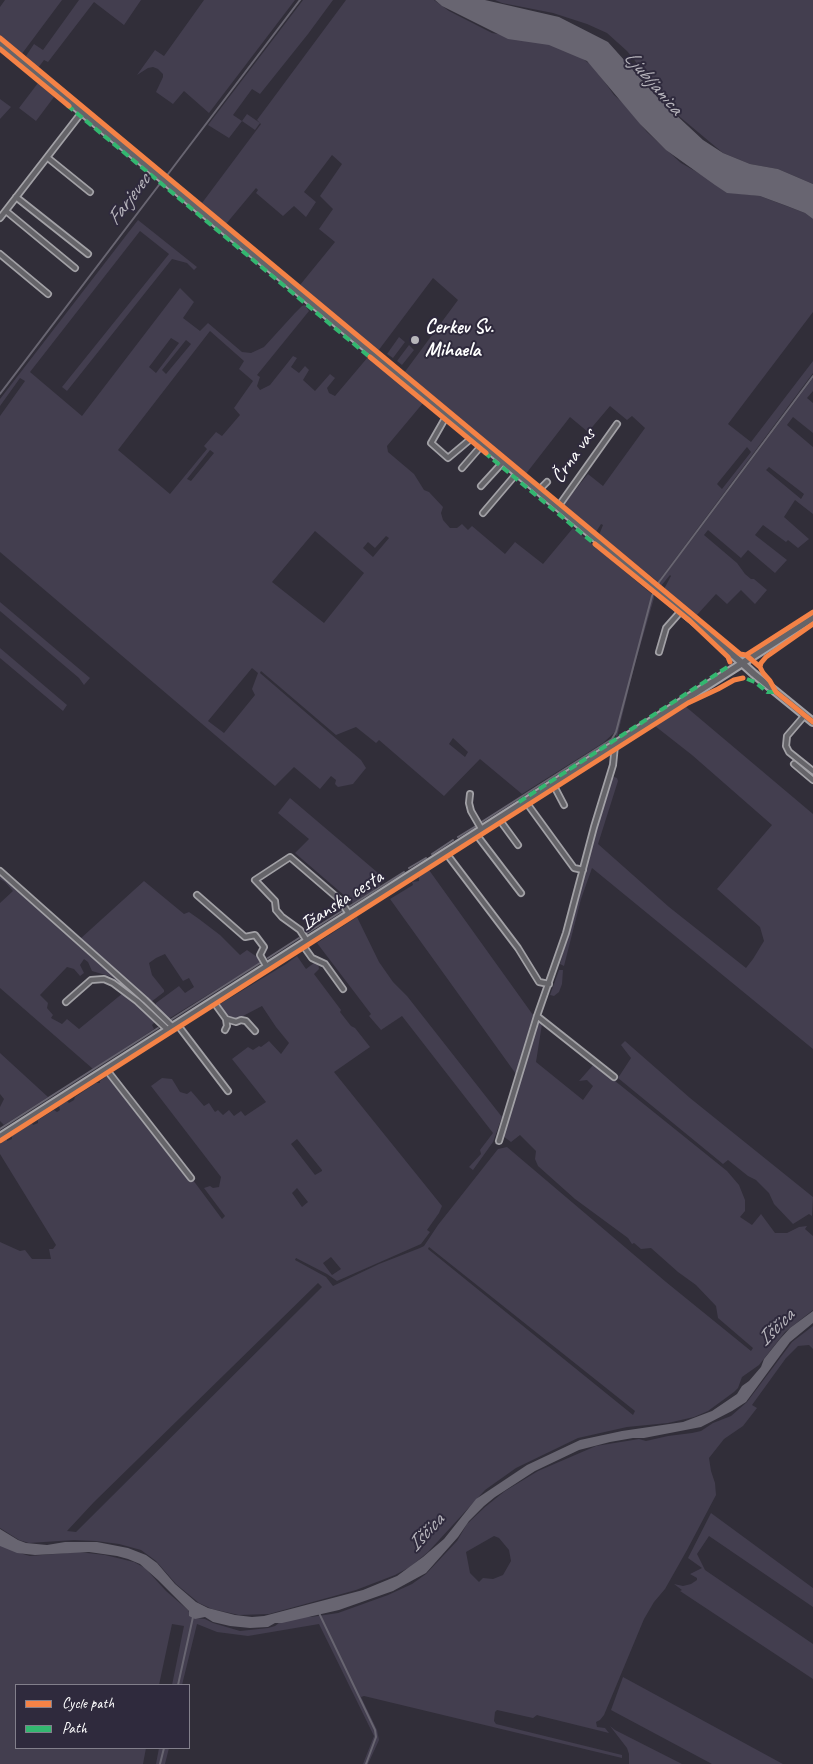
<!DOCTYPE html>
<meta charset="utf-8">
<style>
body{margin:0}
#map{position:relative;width:813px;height:1764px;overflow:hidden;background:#312e39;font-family:Caveat,sans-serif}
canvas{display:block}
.legend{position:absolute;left:15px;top:1684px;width:175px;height:65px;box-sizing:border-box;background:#2f2a3d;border:1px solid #827f8b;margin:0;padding:6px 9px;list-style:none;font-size:15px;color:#fff}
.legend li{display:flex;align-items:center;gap:10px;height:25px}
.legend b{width:25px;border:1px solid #827f8b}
</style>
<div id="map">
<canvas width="813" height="1764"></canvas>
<ul class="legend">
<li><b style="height:6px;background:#f48246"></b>Cycle path</li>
<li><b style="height:6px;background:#33b770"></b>Path</li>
</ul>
</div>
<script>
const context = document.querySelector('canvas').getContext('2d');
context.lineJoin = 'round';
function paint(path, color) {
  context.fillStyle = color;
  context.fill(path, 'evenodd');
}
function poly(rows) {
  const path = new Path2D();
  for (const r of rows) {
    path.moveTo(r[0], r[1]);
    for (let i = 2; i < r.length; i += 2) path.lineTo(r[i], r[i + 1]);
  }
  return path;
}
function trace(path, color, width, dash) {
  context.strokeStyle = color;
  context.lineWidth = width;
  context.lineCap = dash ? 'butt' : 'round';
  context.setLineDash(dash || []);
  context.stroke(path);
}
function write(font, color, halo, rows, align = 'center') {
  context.font = font + ' Caveat,sans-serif';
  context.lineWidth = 4;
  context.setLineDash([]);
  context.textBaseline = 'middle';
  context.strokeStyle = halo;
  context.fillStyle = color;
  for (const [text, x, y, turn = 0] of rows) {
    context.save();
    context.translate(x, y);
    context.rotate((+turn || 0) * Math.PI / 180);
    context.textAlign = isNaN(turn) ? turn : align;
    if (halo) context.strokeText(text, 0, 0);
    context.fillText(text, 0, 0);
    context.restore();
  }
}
paint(poly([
 [5,0,62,0,21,55,0,36,0,7],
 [79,0,141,0,124,25,94,2,48,62,44,60,38,68,26,56,34,44,43,50],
 [204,0,295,0,209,113,184,91,173,104,156,92,163,77,163,74,158,69,153,67,148,68,137,75,155,50,164,56],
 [303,0,333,0,308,34,260,94,252,89,233,115,242,121,229,138,208,125],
 [346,0,434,0,449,11,492,33,551,43,579,56,594,67,614,95,624,104,647,132,681,163,734,193,760,196,805,213,813,219,813,312,728,424,751,442,813,361,813,373,660,579,662,579,697,533,813,378,813,391,807,398,813,403,813,433,793,417,787,425,813,447,813,514,795,500,784,517,809,539,798,548,788,540,786,542,763,525,755,535,787,560,775,573,748,550,741,558,708,530,704,535,737,563,745,574,751,579,754,579,767,590,755,604,741,590,727,604,716,594,696,616,664,589,671,576,670,575,661,586,657,581,599,535,603,525,601,524,596,532,563,505,588,474,603,486,645,428,632,416,627,420,610,406,588,432,570,417,525,475,435,397,404,373,458,300,433,278,378,351,300,285,335,242,319,229,333,209,320,196,342,164,332,155,304,192,316,202,306,217,294,206,283,216,256,193,258,190,256,188,226,224,202,203,261,124,257,120],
 [747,447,751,452,722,489,717,484],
 [769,467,804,494,801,499,766,470],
 [495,0,813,0,813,184,778,169,750,164,723,153,680,117,627,51,607,33,587,24,553,13,502,3],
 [38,83,54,97,36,121,19,108],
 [0,99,11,107,0,119],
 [247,114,260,123,255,130,242,121],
 [138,220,197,267,194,270,187,263,172,259,67,391,62,387,169,254,140,231,30,372,82,416,180,288,194,302,183,318,200,331,208,323,242,352,251,353,264,347,295,313,302,306,305,305,309,311,257,375,260,377,257,386,260,390,270,385,293,356,297,358,291,367,299,373,305,366,309,370,303,380,315,391,330,374,335,378,327,388,329,393,335,396,368,357,423,403,387,446,388,452,414,474,424,490,429,492,443,507,441,513,443,520,450,528,457,528,462,524,468,530,472,526,505,554,515,542,543,564,573,528,654,596,654,598,634,667,617,737,614,733,603,743,522,794,480,759,444,796,379,740,376,743,356,727,336,735,261,671,260,673,361,760,366,768,353,784,338,787,335,784,336,780,331,776,320,789,294,767,275,786,0,552,0,416,25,381,20,378,0,406,0,399],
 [210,331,244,361,239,369,253,381,234,408,240,415,222,436,216,432,204,446,207,449,170,494,118,450],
 [171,338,179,343,156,373,149,367],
 [186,340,191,344,166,374,162,370],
 [210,450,214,453,191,481,187,479],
 [315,531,364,573,324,623,272,582],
 [386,536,389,538,373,557,363,548,368,542,375,548],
 [252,668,258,673,252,689,255,695,224,733,208,721],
 [453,738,468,752,465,757,449,744],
 [399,337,405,342,393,358,387,354],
 [409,345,414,350,402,365,397,361],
 [0,602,90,678,84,685,79,678,0,611],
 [0,648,67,705,63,711,0,658],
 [685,706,813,814,813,1049,592,868,581,899,564,966,560,964,603,802,611,778,614,777,617,778,618,781,598,844,669,907,746,968,753,959,764,941,760,927,717,889,772,825,692,755,655,726],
 [290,798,384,878,380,881,380,886,353,903,295,853,309,839,278,813],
 [429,870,533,1015,516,1074,390,899,413,885,412,882,419,881,419,877],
 [0,874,132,991,131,993,112,977,92,971,88,962,84,959,80,965,84,973,80,976,74,969,67,967,40,995,48,1003,47,1008,53,1015,51,1018,62,1024,67,1019,79,1029,123,993,156,1021,152,1025,154,1029,93,1069,0,988,0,903,13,891,5,882,0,879],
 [144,881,184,914,189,912,199,919,220,935,240,955,247,950,260,959,261,962,170,1018,156,1006,156,1003,179,986,185,993,194,987,189,978,183,981,165,954,156,958,149,963,152,975,164,990,164,992,151,1002,80,939],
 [357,917,379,962,393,982,407,996,502,1117,493,1142,473,1170,469,1167,481,1154,480,1150,493,1133,402,1016,381,1030,369,1016,371,1014,317,943],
 [297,956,306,969,314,963,318,963,319,969,314,974,341,1010,340,1012,351,1026,355,1028,370,1047,334,1072,442,1206,439,1213,427,1230,430,1232,421,1244,337,1281,327,1274,296,1258,295,1260,326,1277,333,1286,379,1264,420,1248,424,1246,438,1225,498,1149,507,1147,666,1282,751,1351,753,1348,718,1318,716,1306,696,1285,678,1272,651,1248,641,1249,634,1243,632,1244,628,1238,575,1199,538,1166,535,1159,536,1151,520,1135,511,1142,503,1136,539,1021,542,1024,536,1062,583,1100,593,1086,587,1080,579,1081,594,1064,727,1171,739,1185,745,1200,745,1211,740,1217,752,1225,761,1214,775,1233,787,1233,799,1227,807,1226,805,1229,813,1236,813,1310,785,1332,759,1365,742,1377,738,1388,734,1392,708,1411,694,1417,668,1423,627,1427,578,1438,516,1468,485,1490,428,1552,410,1567,395,1575,356,1590,269,1614,239,1615,212,1609,199,1603,176,1584,156,1561,141,1550,119,1544,96,1541,74,1540,29,1543,19,1540,0,1528,0,1242,20,1251,25,1250,32,1259,51,1259,49,1249,53,1249,56,1245,0,1154,0,1144,7,1139,7,1141,12,1139,12,1136,32,1123,33,1125,38,1123,38,1120,54,1110,57,1112,60,1110,59,1106,67,1101,69,1103,74,1100,75,1097,96,1083,100,1083,100,1081,107,1076,190,1182,193,1180,222,1219,225,1216,204,1188,210,1186,213,1188,219,1187,221,1177,151,1086,162,1078,172,1079,180,1092,187,1094,191,1091,204,1106,209,1103,215,1112,218,1110,223,1115,229,1110,234,1116,241,1111,245,1116,266,1102,232,1059,248,1047,253,1050,259,1046,261,1047,269,1041,281,1054,289,1043,276,1027,262,1006,243,1016,234,1019,227,1016,220,1004,286,964],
 [297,1139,322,1170,322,1171,315,1175,291,1144],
 [297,1188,308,1202,302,1207,292,1193],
 [429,1247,635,1411,633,1415,428,1249],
 [331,1257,341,1269,332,1275,323,1263],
 [318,1283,322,1287,318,1291,76,1532,67,1531,94,1502],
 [559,970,563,970,562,984,559,992,554,996,550,995],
 [625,1041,690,1098,813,1197,812,1216,809,1214,793,1224,774,1204,769,1193,756,1180,748,1176,728,1160,723,1164,618,1078,631,1058,621,1045],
 [0,1053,48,1097,4,1125,0,1121,0,1107,4,1099,0,1094],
 [813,1326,813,1349,809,1345,798,1346,786,1358,752,1405,757,1408,743,1426,724,1439,709,1458,711,1471,715,1483,716,1495,687,1550,665,1589,654,1602,644,1619,604,1715,600,1720,596,1722,597,1727,605,1728,609,1733,540,1716,537,1715,533,1718,497,1710,495,1712,494,1721,496,1724,622,1755,622,1758,364,1696,361,1697,377,1730,379,1740,368,1764,363,1764,374,1736,319,1624,248,1636,217,1632,197,1624,182,1685,172,1685,184,1626,172,1624,159,1685,16,1685,16,1748,146,1748,143,1764,0,1764,0,1544,23,1554,30,1556,79,1552,105,1555,134,1562,145,1568,166,1591,188,1610,191,1616,195,1618,205,1619,213,1623,240,1631,268,1628,275,1626,280,1622,306,1615,311,1617,338,1613,388,1595,412,1584,426,1574,457,1541,467,1524,485,1507,505,1491,538,1471,596,1446,639,1439,646,1441,668,1436,692,1433,701,1431,713,1423,731,1416,747,1402,792,1342],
 [494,1536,499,1538,509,1550,511,1561,503,1575,493,1579,483,1578,479,1582,470,1573,466,1552],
 [711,1513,813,1588,813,1607,709,1536,697,1554,705,1570,813,1644,813,1679,680,1591,682,1590,674,1584,683,1586,691,1584,697,1580,697,1578,690,1574,702,1568,688,1558],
 [623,1677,781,1763,783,1764,712,1764,611,1710],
 [610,1726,615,1730,682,1764,629,1764,629,1754,627,1748],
 [159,1748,169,1748,165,1764,156,1764]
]), '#433e4f');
paint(poly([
 [435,0,485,0,559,17,608,42,659,99,703,140,723,153,750,164,778,169,813,184,813,219,805,213,787,206,760,196,727,193,715,185,666,150,640,124,587,61,549,45,508,39,442,6],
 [813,1311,813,1323,790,1342,746,1402,732,1411,701,1427,644,1438,633,1438,610,1442,579,1450,535,1471,495,1497,484,1506,469,1521,458,1537,426,1573,393,1591,339,1610,282,1623,275,1623,268,1627,250,1628,230,1626,213,1622,205,1617,195,1619,189,1616,189,1611,158,1580,140,1564,128,1559,117,1556,89,1552,35,1555,17,1553,0,1546,0,1529,18,1540,26,1543,47,1545,65,1542,97,1542,128,1548,146,1555,157,1563,175,1584,196,1602,208,1608,235,1615,252,1617,264,1616,363,1590,397,1576,423,1557,444,1539,476,1499,527,1465,580,1440,622,1431,683,1422,712,1411,737,1394,742,1386,749,1381,761,1367,764,1359,780,1339,790,1328]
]), '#686571');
trace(poly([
 [165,178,300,0],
 [0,394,162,181],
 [480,823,612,739,616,732,652,596,659,582,813,376],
 [458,837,476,826],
 [432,854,453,840],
 [409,868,426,858],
 [350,906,404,872],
 [307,933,342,911],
 [268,958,299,938],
 [172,1019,260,963],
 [0,1129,158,1028],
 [319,1613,375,1730,376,1737,366,1764],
 [178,1685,193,1617],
 [160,1764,164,1748]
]), '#686571', 2);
const street = poly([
 [48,158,90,192],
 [16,197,88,254],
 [6,211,75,268],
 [0,218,82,112],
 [0,254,48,294],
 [447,415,431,443,448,458,473,437],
 [462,468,482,445],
 [481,486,503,462],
 [538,491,547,482],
 [558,507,617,424],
 [483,513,517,473],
 [659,652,666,628,681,611],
 [805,715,787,736,786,746,789,752,813,771],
 [794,764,813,780],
 [553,784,564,805],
 [470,794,469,803,471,811,482,830],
 [526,802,574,868,583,870],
 [499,819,518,845],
 [476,834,521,893],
 [446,853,518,948,539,982,549,984],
 [0,871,145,1000,173,1027],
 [197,895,245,937,255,935,264,947,260,955,267,967],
 [307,941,300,930,282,917,276,910,275,901,255,880,290,857,340,900,349,914],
 [302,944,312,958,325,964,343,989],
 [213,1001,226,1019,236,1022,241,1020,246,1021,255,1031],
 [66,1002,91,980,104,979,113,983,137,1001,168,1030],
 [537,1016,614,1077],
 [177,1024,228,1091],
 [225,1030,227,1026,226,1019],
 [106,1069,191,1178],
 [499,1141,537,1016,566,933,594,827,613,765,615,745]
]);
const secondary = poly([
 [0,44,581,526,721,644,754,674,813,722],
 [0,1137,813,618]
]);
trace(street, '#a2a1a6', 8);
trace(secondary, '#a2a1a6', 10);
trace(street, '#656469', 4.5);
trace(secondary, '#656469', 6);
trace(poly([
 [67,105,372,359],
 [484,452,597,546],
 [747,679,755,682,767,692,776,692,775,690],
 [519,802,729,666]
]), '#33b770', 4, [8, 4]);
trace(poly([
 [0,38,740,654],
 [0,49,69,106],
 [370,357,486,453],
 [595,544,690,621,728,657,730,662],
 [740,654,746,655,760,667,763,673,770,681,776,692,813,722],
 [746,655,813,612],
 [760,667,761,663,766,657,813,624],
 [0,1141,688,703,718,689,734,680,743,678]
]), '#f48246', 5);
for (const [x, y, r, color] of [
 [415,340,5,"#b7b6ba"]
]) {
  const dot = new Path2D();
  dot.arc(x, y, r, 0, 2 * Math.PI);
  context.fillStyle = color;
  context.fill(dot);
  trace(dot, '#2f2a3d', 2);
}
write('bold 20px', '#fff', '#2f2a3d', [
 ["Cerkev Sv.",425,328],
 ["Mihaela",425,351]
], 'left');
write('20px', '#fff', '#2f2a3d', [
 ["Črna vas",574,456,-55],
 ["Ižanska cesta",342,901,-33]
]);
write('italic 21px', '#b6b4bb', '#2f2a3d', [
 ["Ljubljanica",653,83,49],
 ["Farjevec",129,200,-53],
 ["Iščica",776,1328,-45],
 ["Iščica",426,1533,-47]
]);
</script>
